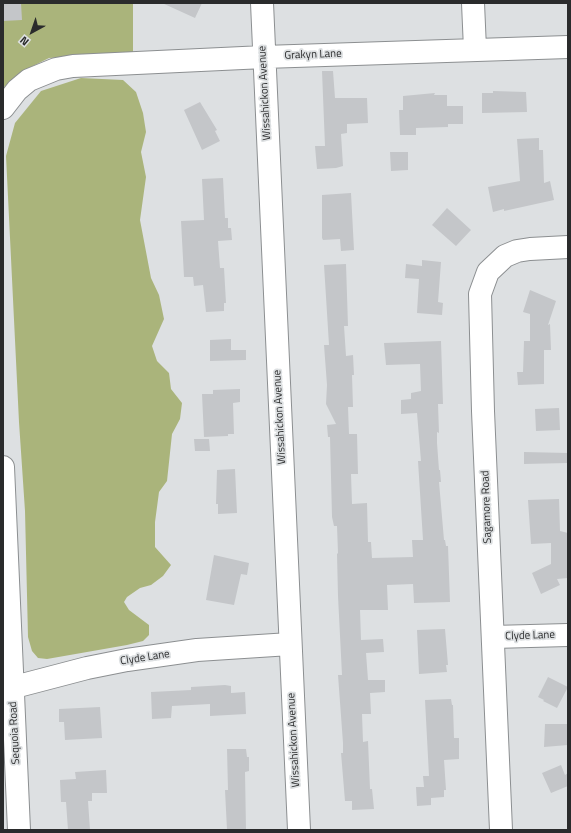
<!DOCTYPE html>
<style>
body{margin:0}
#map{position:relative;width:571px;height:833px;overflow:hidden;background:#dde0e2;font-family:"Titillium Web",sans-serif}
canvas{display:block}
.frame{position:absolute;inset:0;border:4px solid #2a2b2c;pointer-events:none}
.north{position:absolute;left:12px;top:12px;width:40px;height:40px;-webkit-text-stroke:3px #dde0e2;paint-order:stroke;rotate:220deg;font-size:11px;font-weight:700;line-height:16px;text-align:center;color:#2a2b2c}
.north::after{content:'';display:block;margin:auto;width:14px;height:18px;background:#2a2b2c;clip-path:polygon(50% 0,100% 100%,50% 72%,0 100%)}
</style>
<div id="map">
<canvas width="571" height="833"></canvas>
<div class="frame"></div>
<div class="north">N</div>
</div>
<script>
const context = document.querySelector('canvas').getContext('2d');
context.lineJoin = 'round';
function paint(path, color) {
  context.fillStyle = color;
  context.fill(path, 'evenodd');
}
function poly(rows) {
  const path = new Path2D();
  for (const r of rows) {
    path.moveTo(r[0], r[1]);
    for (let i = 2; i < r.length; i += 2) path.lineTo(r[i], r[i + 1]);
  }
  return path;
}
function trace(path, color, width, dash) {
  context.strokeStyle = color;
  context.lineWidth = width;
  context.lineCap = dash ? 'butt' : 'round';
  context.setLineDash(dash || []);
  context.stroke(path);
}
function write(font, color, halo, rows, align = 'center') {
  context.font = font + ' "Titillium Web",sans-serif';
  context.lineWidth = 3.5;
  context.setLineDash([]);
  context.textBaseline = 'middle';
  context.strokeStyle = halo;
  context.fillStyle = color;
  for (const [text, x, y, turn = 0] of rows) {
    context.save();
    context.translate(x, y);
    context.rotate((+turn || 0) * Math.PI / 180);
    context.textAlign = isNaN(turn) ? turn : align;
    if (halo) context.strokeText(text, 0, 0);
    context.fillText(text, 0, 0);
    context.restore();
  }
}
paint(poly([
 [3,3,133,3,133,53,49,58,23,71,3,88],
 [81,78,123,80,136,92,143,113,146,132,141,152,146,177,140,220,151,278,159,295,164,319,152,346,157,361,169,373,171,389,182,403,180,419,172,434,167,481,159,492,155,522,155,547,171,565,163,576,151,585,140,588,127,597,124,602,129,610,149,625,149,635,143,641,127,645,47,659,38,658,32,651,28,637,25,511,19,422,6,156,15,123,41,91]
]), '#aab47b');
paint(poly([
 [3,3,21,3,22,20,3,21],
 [162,3,202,3,195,18],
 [322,71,333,71,335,98,367,98,368,123,347,124,347,133,341,134,343,166,336,168,317,169,316,158,315,146,325,146],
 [493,91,526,92,527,112,482,113,482,93,493,93],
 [435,93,434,95,447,95,447,106,463,106,463,124,448,124,448,127,416,128,416,135,400,135,399,110,403,110,403,96],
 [200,102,217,130,215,131,220,141,202,150,184,110],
 [539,138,539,150,543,150,544,183,550,181,554,200,504,211,504,209,493,212,488,187,520,181,517,139],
 [390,152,408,152,408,170,391,171],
 [223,178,225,218,228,218,228,228,231,228,232,240,218,241,220,268,224,268,226,303,224,303,224,311,206,312,203,285,194,286,193,277,184,277,181,221,204,220,202,179],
 [351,193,354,250,341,251,340,239,323,240,322,238,322,195],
 [447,208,471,230,456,246,432,225],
 [422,260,441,262,438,302,443,303,442,315,417,313,419,279,405,278,406,264,422,266],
 [346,264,348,326,344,326,346,356,353,355,354,375,352,375,353,407,348,407,349,434,357,434,358,474,351,474,352,504,367,503,368,542,371,542,372,558,413,557,412,540,423,540,418,461,421,461,417,413,401,414,401,400,411,399,411,393,421,391,420,364,386,365,384,343,441,341,443,404,438,404,439,433,437,432,437,443,439,470,440,470,441,482,439,482,444,540,445,540,446,546,448,546,450,602,414,603,413,584,387,585,388,610,360,610,361,640,383,639,384,652,366,653,368,680,385,680,385,692,370,693,371,714,362,714,363,742,368,741,370,789,372,789,374,809,352,810,352,801,345,801,341,753,343,753,343,743,338,675,342,675,338,596,337,554,338,553,337,526,334,526,332,517,330,437,328,437,327,425,336,424,326,404,327,385,324,345,329,345,324,265],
 [530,290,556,301,548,325,550,324,551,350,544,350,544,384,518,385,517,372,523,372,524,341,530,341,530,314,523,312],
 [231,339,231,350,246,350,246,360,210,361,210,340],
 [240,389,240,402,233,403,234,434,228,434,228,436,204,437,202,394,213,394,213,390],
 [559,408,560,430,536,431,535,409],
 [194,439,209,439,210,451,195,451],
 [524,452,568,453,568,463,524,464],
 [235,469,237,513,218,514,218,504,216,504,217,470],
 [559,499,560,531,568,533,568,578,557,579,560,585,541,594,532,573,551,564,551,543,531,544,528,500],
 [214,555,249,563,247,575,241,574,234,605,206,600],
 [445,629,448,665,446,665,447,672,419,674,417,630],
 [548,677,568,687,557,708,543,701,544,700,538,697],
 [225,685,231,686,231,693,245,692,246,714,210,716,210,704,172,706,171,718,152,719,151,692,191,690,191,687],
 [451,699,452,705,453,705,454,738,459,738,459,759,444,760,446,790,444,790,444,797,431,798,431,805,417,806,416,787,424,787,423,776,429,776,425,700],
 [100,707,102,738,65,740,64,722,59,722,59,709],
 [545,724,568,724,568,745,544,747],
 [227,749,246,749,247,757,249,757,249,771,245,772,246,830,227,830,225,790,228,790],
 [561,765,565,775,568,773,568,786,551,793,542,773],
 [106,770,107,793,92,793,92,801,88,801,90,830,68,830,66,802,61,802,60,780,76,779,75,772]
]), '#c4c6c9');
const minor = poly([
 [262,3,299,830],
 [473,3,475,49],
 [3,108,17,90,29,80,56,69,73,66,264,57,568,47],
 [3,467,19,830],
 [493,637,568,635],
 [3,690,87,668,127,660,197,650,290,644],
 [501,830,483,411,480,294,488,272,505,256,517,251,530,249,568,247]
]);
trace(minor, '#8c8f91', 24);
trace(minor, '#fff', 22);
write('11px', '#2a2b2c', '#dde0e2', [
 ["Grakyn Lane",313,55,-2],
 ["Wissahickon Avenue",265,93,-93],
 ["Wissahickon Avenue",280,417,-93],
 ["Sagamore Road",487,507,-92],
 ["Clyde Lane",530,636,-2],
 ["Clyde Lane",145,658,-9],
 ["Sequoia Road",15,733,-93],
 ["Wissahickon Avenue",294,740,-93]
]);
</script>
